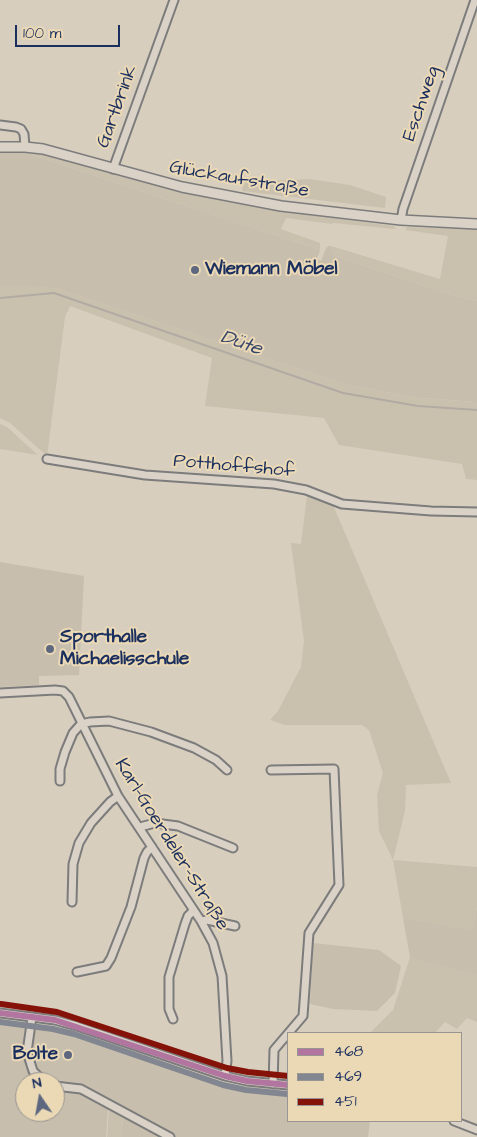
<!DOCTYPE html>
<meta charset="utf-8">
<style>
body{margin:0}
#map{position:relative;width:477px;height:1137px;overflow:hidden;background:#d8cebd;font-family:"Architects Daughter",sans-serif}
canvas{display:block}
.legend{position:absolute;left:287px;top:1032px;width:175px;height:90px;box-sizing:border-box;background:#ebd9b6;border:1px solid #989593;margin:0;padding:6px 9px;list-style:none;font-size:15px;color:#1b2f5e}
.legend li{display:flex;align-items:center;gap:10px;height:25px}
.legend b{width:25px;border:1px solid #989593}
.north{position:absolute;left:15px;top:1072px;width:50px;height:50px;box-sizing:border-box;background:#ebd9b6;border:1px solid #989593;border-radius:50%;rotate:348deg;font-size:14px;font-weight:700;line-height:20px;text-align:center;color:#1b2f5e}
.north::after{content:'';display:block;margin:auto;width:18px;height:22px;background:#5d677f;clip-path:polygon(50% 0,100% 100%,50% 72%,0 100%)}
.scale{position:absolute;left:15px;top:25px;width:105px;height:22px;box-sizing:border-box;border:2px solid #1b2f5e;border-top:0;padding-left:6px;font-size:15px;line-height:18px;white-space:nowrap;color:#1b2f5e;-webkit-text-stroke:4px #ebd9b6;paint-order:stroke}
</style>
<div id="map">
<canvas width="477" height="1137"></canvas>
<ul class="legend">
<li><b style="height:6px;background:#b175a0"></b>468</li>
<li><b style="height:6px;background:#828690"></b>469</li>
<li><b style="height:6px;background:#851209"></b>451</li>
</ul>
<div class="north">N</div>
<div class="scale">100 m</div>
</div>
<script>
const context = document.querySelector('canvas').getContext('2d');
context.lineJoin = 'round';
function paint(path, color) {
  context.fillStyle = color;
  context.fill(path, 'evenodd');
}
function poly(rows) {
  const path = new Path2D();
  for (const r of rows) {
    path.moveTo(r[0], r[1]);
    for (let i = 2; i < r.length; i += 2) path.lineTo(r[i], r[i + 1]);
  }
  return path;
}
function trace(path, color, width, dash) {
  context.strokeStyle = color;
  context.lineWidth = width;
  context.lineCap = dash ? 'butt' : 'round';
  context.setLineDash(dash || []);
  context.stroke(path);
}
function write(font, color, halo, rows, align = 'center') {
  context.font = font + ' "Architects Daughter",sans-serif';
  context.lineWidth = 4;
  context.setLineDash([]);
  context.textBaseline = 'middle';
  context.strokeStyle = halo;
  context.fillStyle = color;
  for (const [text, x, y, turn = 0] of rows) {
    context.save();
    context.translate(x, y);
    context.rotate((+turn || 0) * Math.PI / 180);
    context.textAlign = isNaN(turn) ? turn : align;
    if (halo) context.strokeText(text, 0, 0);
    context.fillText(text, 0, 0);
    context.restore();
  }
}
paint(poly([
 [23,152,320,250,317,259,321,261,326,248,329,246,331,246,333,255,438,291,477,301,477,402,420,398,347,385,55,288,0,286,0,153],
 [0,562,84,576,79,675,39,676,39,685,0,687],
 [477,907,477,975,410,957,403,918,472,930],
 [313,943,379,950,401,966,395,993,377,1011,333,1009,310,1004],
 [0,1021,56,1027,113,1044,223,1083,249,1090,288,1092,288,1121,370,1121,368,1137,121,1137,123,1117,108,1109,106,1137,0,1137],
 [25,1082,55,1082,55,1112,25,1112]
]), '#c7bead');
paint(poly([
 [23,152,34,152,181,192,280,211,394,226,396,229,333,223,332,224,286,218,281,229,320,243,320,250],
 [310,179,350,185,386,197,385,208,242,191,244,182],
 [407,227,477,229,477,301,438,291,333,255,331,246,440,279,448,236,405,230],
 [6,285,55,288,347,385,420,398,477,402,477,480,466,479,462,464,339,445,324,418,205,406,212,358,70,306,65,317,47,456,10,423,0,418,0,286],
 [0,424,7,427,38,455,0,449],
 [307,495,333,505,451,783,406,785,405,811,393,860,477,867,477,907,472,931,403,918,393,860,379,831,377,795,383,773,369,730,362,725,285,725,270,720,278,711,301,667,304,641,291,543,301,544],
 [410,957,476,973,477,975,477,1022,467,1018,457,1029,445,1022,435,1033,370,1033,393,1010],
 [109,1110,123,1117,121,1137,107,1137]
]), '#cac0ae');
trace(poly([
 [0,298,54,293,343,393,418,406,477,410]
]), '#b2aba3', 2);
const minor = poly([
 [0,125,16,127,21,129,24,134,25,147],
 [113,169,174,0],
 [401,220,403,209,475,0],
 [47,459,145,475,274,484,306,490,342,504,431,511,477,512],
 [0,693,55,690,63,691,69,697,118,796,201,921,213,943,222,976,227,1061,225,1076],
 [271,770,334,769,339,885,309,933,303,1016,274,1050,273,1084],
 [60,781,60,769,65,752,73,733,81,724,90,722,109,721,151,732,194,748,216,760,227,770],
 [140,827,155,823,178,826,233,848],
 [72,902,73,864,79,843,91,823,110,802,118,796],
 [201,921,207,920,235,926],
 [77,972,106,966,111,958,131,907,144,858,147,852,152,847],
 [0,1013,55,1020,77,1026,225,1076,247,1081,288,1085],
 [32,1017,27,1052,33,1071,44,1082],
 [173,1019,169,1009,169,977,185,924,188,916,193,911],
 [55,1086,81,1089,170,1137],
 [454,1121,477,1130]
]);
const major = poly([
 [0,147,25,147,43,149,182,187,281,206,401,220,477,224]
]);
trace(minor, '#7c7c7d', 11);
trace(major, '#7c7c7d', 12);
trace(minor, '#dad2c6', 7);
trace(major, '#dad2c6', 9);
trace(poly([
 [0,1013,55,1020,225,1076,247,1081,288,1085]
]), '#b175a0', 6);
trace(poly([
 [0,1022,53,1029,74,1034,223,1085,246,1090,287,1094]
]), '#828690', 6);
trace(poly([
 [1,1004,57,1012,227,1068,248,1072,288,1076]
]), '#851209', 6);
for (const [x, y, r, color] of [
 [195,270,5,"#5d677f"],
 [50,649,5,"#5d677f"],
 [68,1055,5,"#5d677f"]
]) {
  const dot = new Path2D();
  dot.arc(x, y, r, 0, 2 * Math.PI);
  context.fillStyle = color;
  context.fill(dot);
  trace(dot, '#ebd9b6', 2);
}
write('19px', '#1b2f5e', '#ebd9b6', [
 ["Eschweg",422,104,-71],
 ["Gartbrink",118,107,-70],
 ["Glückaufstraße",239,180,10],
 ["Potthoffshof",234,467,5],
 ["Karl-Goerdeler-Straße",171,845,58]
]);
write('bold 19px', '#1b2f5e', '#ebd9b6', [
 ["Wiemann Möbel",205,270],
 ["Sporthalle",60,638],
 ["Michaelisschule",60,660],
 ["Bolte",58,1055,"right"]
], 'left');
write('italic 20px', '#36456a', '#ebd9b6', [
 ["Düte",241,344,19]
]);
</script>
